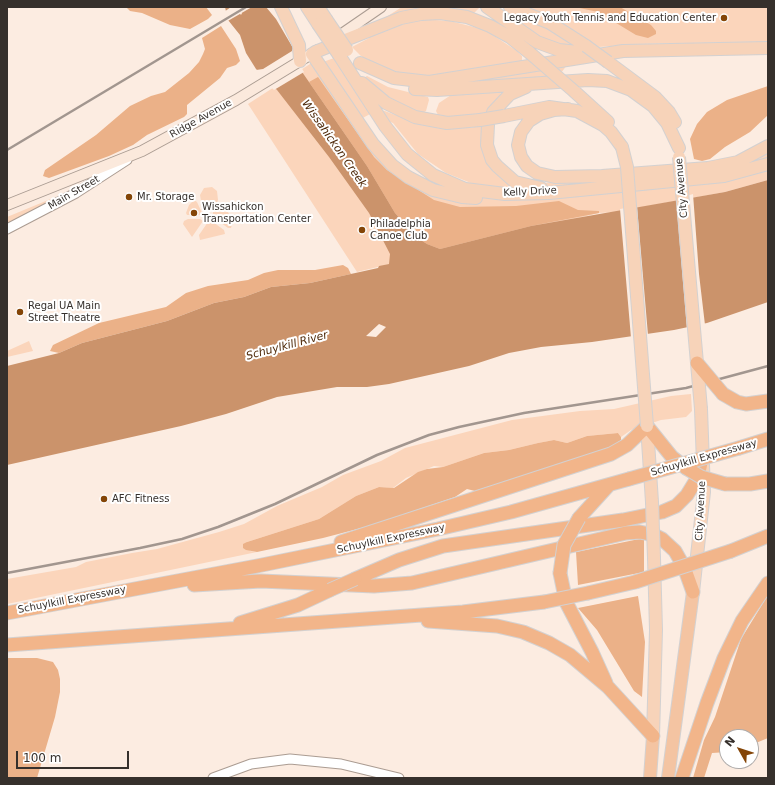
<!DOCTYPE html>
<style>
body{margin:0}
#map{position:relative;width:775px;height:785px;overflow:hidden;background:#fcece1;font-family:"DejaVu Sans",sans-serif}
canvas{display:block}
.frame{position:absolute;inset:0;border:8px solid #36302c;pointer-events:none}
.north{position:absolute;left:719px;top:729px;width:40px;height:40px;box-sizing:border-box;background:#fff;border:1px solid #afacab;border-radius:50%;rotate:309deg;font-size:11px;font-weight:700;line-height:16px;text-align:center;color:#36302c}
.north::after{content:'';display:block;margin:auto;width:14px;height:18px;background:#844507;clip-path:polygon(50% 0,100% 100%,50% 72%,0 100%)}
.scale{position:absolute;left:16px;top:751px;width:113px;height:18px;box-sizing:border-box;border:2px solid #36302c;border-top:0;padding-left:5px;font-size:12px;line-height:14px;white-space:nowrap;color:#36302c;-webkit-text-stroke:3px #fff;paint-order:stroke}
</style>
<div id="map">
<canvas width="775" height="785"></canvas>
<div class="frame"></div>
<div class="north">N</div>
<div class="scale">100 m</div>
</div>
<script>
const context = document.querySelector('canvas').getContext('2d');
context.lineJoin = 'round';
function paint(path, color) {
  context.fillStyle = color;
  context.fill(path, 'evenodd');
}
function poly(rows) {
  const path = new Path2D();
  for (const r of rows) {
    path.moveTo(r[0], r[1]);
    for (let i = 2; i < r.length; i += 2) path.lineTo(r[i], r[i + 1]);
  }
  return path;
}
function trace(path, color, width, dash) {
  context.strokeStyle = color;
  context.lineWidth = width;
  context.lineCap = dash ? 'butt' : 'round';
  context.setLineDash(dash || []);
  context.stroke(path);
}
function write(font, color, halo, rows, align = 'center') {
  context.font = font + ' "DejaVu Sans",sans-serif';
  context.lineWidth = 4;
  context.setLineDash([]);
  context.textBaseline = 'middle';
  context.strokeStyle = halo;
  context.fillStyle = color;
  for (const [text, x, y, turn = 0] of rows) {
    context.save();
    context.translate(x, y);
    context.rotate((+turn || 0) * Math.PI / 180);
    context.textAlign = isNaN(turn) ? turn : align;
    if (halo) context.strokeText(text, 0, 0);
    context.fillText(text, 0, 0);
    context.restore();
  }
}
paint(poly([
 [402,7,480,7,474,13,375,24],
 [522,7,768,7,768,42,638,44,572,49,535,35,503,11,577,34,559,22],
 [422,19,450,21,482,29,493,35,517,51,522,56,522,62,433,77,399,74,371,62,361,56,352,47,369,38,368,35,379,31,381,33,401,24],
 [334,58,370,114,361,119,392,160,424,181,461,193,467,182,471,183,446,173,418,154,393,123,390,122,382,110,412,121,447,128,470,128,478,126,458,119,438,115,436,111,439,103,451,95,499,91,502,95,488,114,497,172,539,183,617,181,746,165,768,153,768,180,725,192,615,212,599,213,357,272,248,104,310,64,320,60,323,62],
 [567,65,561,73,555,77,457,85],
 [367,76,388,87,428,97,429,100,426,111,423,113,414,111,391,101,364,78],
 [212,187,217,191,218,200,216,205,208,210,201,201,200,195,204,188],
 [53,198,54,200,7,224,7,217],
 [194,200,197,202,202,213,200,215,187,215,186,213,189,205],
 [222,206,225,207,233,221,231,228,228,228,213,217,213,212],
 [188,219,200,219,203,221,192,237,183,224,184,221],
 [208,222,213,222,224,230,225,234,200,240,199,235],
 [29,341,33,351,7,357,7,351],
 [691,394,692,411,686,417,661,420,631,430,621,437,618,433,587,436,567,443,554,440,538,443,509,450,484,453,443,467,434,466,406,478,393,488,379,487,356,496,319,519,247,542,250,551,257,552,7,604,7,579,76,567,86,562,132,553,157,549,219,532,244,524,277,506,322,487,343,475,381,461,405,448,512,420,580,411,614,409,671,396]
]), '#fbd5bb');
paint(poly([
 [126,7,206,7,212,15,208,19,190,29,170,25,142,13,130,11],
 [575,7,620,7,651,25,656,31,656,34,648,38,636,35,598,12],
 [221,26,236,49,240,61,236,65,227,68,220,78,187,105,187,114,184,117,147,135,133,145,109,156,49,178,43,176,45,170,96,135,130,106,151,96,165,92,189,73,199,62,203,54,205,49,202,38],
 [318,77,374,157,387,170,434,200,460,207,516,206,559,201,578,210,599,211,599,213,531,226,440,249,427,244,416,237,395,213,367,166,309,82],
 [768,86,768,115,750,132,725,147,710,159,702,161,694,159,690,139,697,124,707,112,727,100],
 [343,265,348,268,351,274,310,283,271,287,244,297,214,303,167,321,82,343,59,353,50,351,53,345,99,323,166,307,186,293,208,286,248,280,264,273,278,270,315,270],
 [618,433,621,437,621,440,612,447,475,491,467,489,455,497,369,526,323,538,257,552,246,550,243,548,243,544,247,542,319,519,356,496,379,487,394,488,418,472,427,469,443,467,484,453,509,450,538,443,554,440,567,443,587,436],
 [644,538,644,572,578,585,576,552],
 [768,595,768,738,751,745,751,737,727,737,727,752,712,753,704,778,693,778,704,740,715,717,741,639],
 [638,596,645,642,642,697,634,691,597,630,578,608],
 [7,658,37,658,53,662,58,670,60,679,60,692,55,717,37,778,7,778]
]), '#ebb188');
paint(poly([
 [225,7,235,7,241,15,242,13,239,7,266,7,276,19,293,48,292,51,300,69,367,166,395,213,416,237,427,244,440,249,531,226,725,192,768,180,768,302,707,323,674,330,592,342,541,347,509,353,469,366,389,384,367,387,337,387,277,397,226,414,181,426,7,465,7,366,59,353,82,343,167,321,214,303,244,297,271,287,310,283,378,268,379,266,389,264,390,254,369,213,329,157,277,90,256,69,246,53,240,35,228,20],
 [379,324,386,327,376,337,366,336]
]), '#cb936b');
paint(poly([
 [231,7,252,7,226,22,224,12],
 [292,51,304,72,274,90,260,76,256,70,263,69],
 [693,194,699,274,705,325,687,330,676,199],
 [637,206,648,335,631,338,620,209]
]), '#fcece1');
const tertiary = poly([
 [7,229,76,193,127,160],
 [213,778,251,764,290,759,341,764,399,778]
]);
const secondary = poly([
 [333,40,381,7],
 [7,205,142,151,236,100,318,50]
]);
const primary = poly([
 [281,7,299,45,300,61],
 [307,7,318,24],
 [318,7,326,19],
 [487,7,537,42,559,50,587,53],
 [510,7,550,23,586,46],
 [315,52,401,18,421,14,440,13,467,17,490,26,510,37,530,53],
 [312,54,373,144,392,165,408,177,433,190,462,197,476,198],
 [339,55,385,126,407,154,433,175,465,189,505,194,549,193,724,176,768,164],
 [608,62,655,97,669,112,675,122],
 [360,63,394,78,429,82,623,51,768,48],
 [362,83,386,103,415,117,447,123,480,120],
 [415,89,437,90,588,80,607,81,631,90,653,106,667,123,679,148],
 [575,92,608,122],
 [568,109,554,110,540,114,529,121,521,132,518,145,521,157,527,166,537,173,555,177,602,176,708,168,738,162,768,146],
 [493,112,510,94,526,87],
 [504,116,549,107,577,111,603,125,611,132,622,147],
 [488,125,487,145,492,160,497,166,515,182,541,188],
 [647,426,652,502],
 [693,592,704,492,701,409],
 [653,736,656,630,654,558]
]);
const trunk = poly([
 [650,778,653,736],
 [668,778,693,592]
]);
const motorway = poly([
 [723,394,737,402,746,404,768,401],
 [739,448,768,439],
 [725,484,750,484,768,481],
 [579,518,609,485],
 [341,542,611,454,627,445,647,426,672,457,686,468],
 [731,551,768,536],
 [560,573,566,602,592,652,606,683],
 [355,579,399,560,443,546,623,520,662,512,676,506,687,495,698,477,702,458],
 [194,585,261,581,374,586,412,583,626,533,640,532,654,535,662,539,675,551,684,567,693,592],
 [588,593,635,582],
 [7,613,257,566,438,529,511,512,629,479],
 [428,621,497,626,523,632,549,643,570,655,608,687,653,736],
 [240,623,298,605,330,590],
 [7,645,463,612,544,602],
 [682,778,707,703,724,658,742,621,768,583]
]);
trace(tertiary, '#ab9c92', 11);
trace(secondary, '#ab9c92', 12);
trace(primary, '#d3d1d1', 14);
trace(trunk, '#d3d1d1', 14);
trace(motorway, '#d3d1d1', 15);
trace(tertiary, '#fff', 9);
trace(secondary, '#fbe9dc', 10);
trace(primary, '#f7d3b9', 12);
trace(trunk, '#f4c4a2', 12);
trace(motorway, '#f2b58a', 13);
trace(poly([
 [7,150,246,7],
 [7,573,140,548,182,539,218,527,275,504,377,455,429,435,459,427,524,413,686,388,768,366]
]), '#a2968f', 2.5);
const primaryBridge = poly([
 [326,19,347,50],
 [318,24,339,55],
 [586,46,608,62],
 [530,53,575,92],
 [480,120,504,116],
 [622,147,627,167,647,426],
 [679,157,701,409],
 [652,502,654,558]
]);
const motorwayBridge = poly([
 [697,363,723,394],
 [686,468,701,477,725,484],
 [629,479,739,448],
 [560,573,564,545,579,518],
 [635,582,731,551],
 [330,590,355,579],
 [544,602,588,593]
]);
trace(primaryBridge, '#d3d1d1', 14, []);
trace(motorwayBridge, '#d3d1d1', 15, []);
trace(primaryBridge, '#f7d3b9', 12);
trace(motorwayBridge, '#f2b58a', 13);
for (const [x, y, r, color] of [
 [724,18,4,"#844507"],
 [129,197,4,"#844507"],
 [194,213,4,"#844507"],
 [362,230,4,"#844507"],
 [20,312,4,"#844507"],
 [104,499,4,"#844507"]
]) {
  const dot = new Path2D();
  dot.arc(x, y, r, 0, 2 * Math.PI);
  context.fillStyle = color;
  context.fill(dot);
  trace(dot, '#fff', 1.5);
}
write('10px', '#36302c', '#fff', [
 ["Legacy Youth Tennis and Education Center",716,18,"right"],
 ["Mr. Storage",137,197],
 ["Wissahickon",202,207],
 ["Transportation Center",202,219],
 ["Philadelphia",370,224],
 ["Canoe Club",370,236],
 ["Regal UA Main",28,306],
 ["Street Theatre",28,318],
 ["AFC Fitness",112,499]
], 'left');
write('10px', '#36302c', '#fff', [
 ["Ridge Avenue",201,119,-29],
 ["City Avenue",682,188,-95],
 ["Kelly Drive",530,192,-3],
 ["Main Street",74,193,-30],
 ["Schuylkill Expressway",704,458,-16],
 ["City Avenue",701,511,-87],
 ["Schuylkill Expressway",391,539,-12],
 ["Schuylkill Expressway",72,600,-11]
]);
write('italic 11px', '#4f2a0a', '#fff', [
 ["Wissahickon Creek",334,144,55],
 ["Schuylkill River",287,346,-15]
]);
</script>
